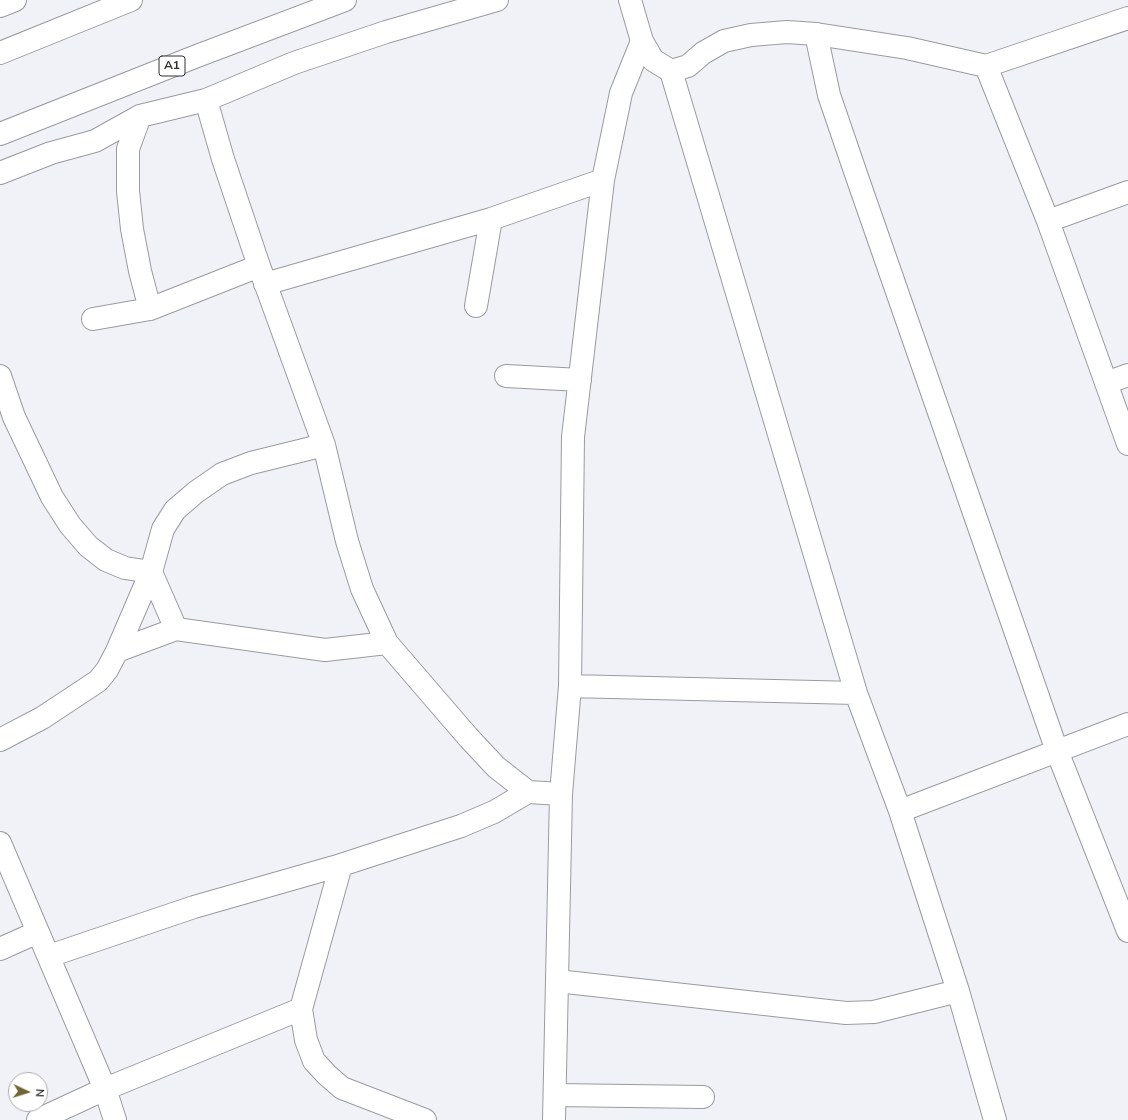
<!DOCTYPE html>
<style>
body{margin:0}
#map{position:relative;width:1128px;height:1120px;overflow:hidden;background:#f1f1f8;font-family:"Nunito Sans",sans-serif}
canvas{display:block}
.north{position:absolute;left:8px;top:1072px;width:40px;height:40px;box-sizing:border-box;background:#fff;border:1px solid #acacad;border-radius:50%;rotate:94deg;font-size:11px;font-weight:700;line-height:16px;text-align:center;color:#2f3032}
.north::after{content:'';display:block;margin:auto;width:14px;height:18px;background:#6f6633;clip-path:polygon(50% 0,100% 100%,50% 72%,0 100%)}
</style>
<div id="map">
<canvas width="1128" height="1120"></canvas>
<div class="north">N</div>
</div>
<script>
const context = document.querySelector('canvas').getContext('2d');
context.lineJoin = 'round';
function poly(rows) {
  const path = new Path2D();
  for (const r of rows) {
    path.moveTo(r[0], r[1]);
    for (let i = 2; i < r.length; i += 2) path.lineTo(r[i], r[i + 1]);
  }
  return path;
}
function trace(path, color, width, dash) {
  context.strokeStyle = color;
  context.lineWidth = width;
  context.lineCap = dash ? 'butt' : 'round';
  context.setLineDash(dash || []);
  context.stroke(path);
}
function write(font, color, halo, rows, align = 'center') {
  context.font = font + ' "Nunito Sans",sans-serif';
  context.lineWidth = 3.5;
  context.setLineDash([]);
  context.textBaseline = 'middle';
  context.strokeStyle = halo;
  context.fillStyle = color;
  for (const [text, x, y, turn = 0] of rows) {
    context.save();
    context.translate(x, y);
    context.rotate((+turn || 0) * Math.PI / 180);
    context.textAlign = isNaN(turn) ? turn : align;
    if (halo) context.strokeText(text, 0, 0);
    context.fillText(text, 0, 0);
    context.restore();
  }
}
const minor = poly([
 [0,6,15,0],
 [816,34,829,95,856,174,1057,751,1128,931],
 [986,66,1048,221,1128,444],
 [671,71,856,693,900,811,958,991,995,1120],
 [206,100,223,159,259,266,324,445,347,541,362,589,387,643,468,737,496,767,528,792],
 [140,116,128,149,128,191,132,229,140,271,150,309],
 [0,173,51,153,95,141,140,116,206,100,294,63,386,32,497,0],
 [1048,221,1128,192],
 [265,284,491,219,603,180],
 [476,306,491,219],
 [93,319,150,309,259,266],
 [0,376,14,417,52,497,70,525,88,546,106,560,125,568,151,572,176,629],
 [506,376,580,380],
 [1106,383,1128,375],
 [117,651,176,629,325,650,387,643],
 [570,686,856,693],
 [0,740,42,718,98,681,107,670,117,651,151,572,163,529,175,510,196,492,222,474,251,463,324,445],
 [900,811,1128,724],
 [0,843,105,1089,115,1120],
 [0,949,38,932],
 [49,956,194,907,341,865],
 [557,981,846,1013,874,1012,958,991],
 [301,1009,306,1040,314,1061,327,1075,342,1088,425,1120],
 [555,1095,703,1097],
 [38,1120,105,1089,301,1009,341,865,461,826,494,812,528,792,561,794],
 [554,1120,561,794,570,686,573,437,603,180,621,93,642,41]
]);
const major = poly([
 [630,0,642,41,653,60,671,71,688,66,703,53,724,41,751,35,787,32,816,34,907,48,986,66,1128,18],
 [0,53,131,0],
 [0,134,197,56,345,0]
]);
trace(minor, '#9a9ba1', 24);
trace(major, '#9a9ba1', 24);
trace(minor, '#fff', 22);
trace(major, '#fff', 22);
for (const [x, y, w] of [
 [172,66,26]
]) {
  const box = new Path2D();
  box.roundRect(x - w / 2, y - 10, w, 20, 3);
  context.fillStyle = '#fff';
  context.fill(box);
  trace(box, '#2f3032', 1);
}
write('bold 12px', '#2f3032', null, [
 ["A1",172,66]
]);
</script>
